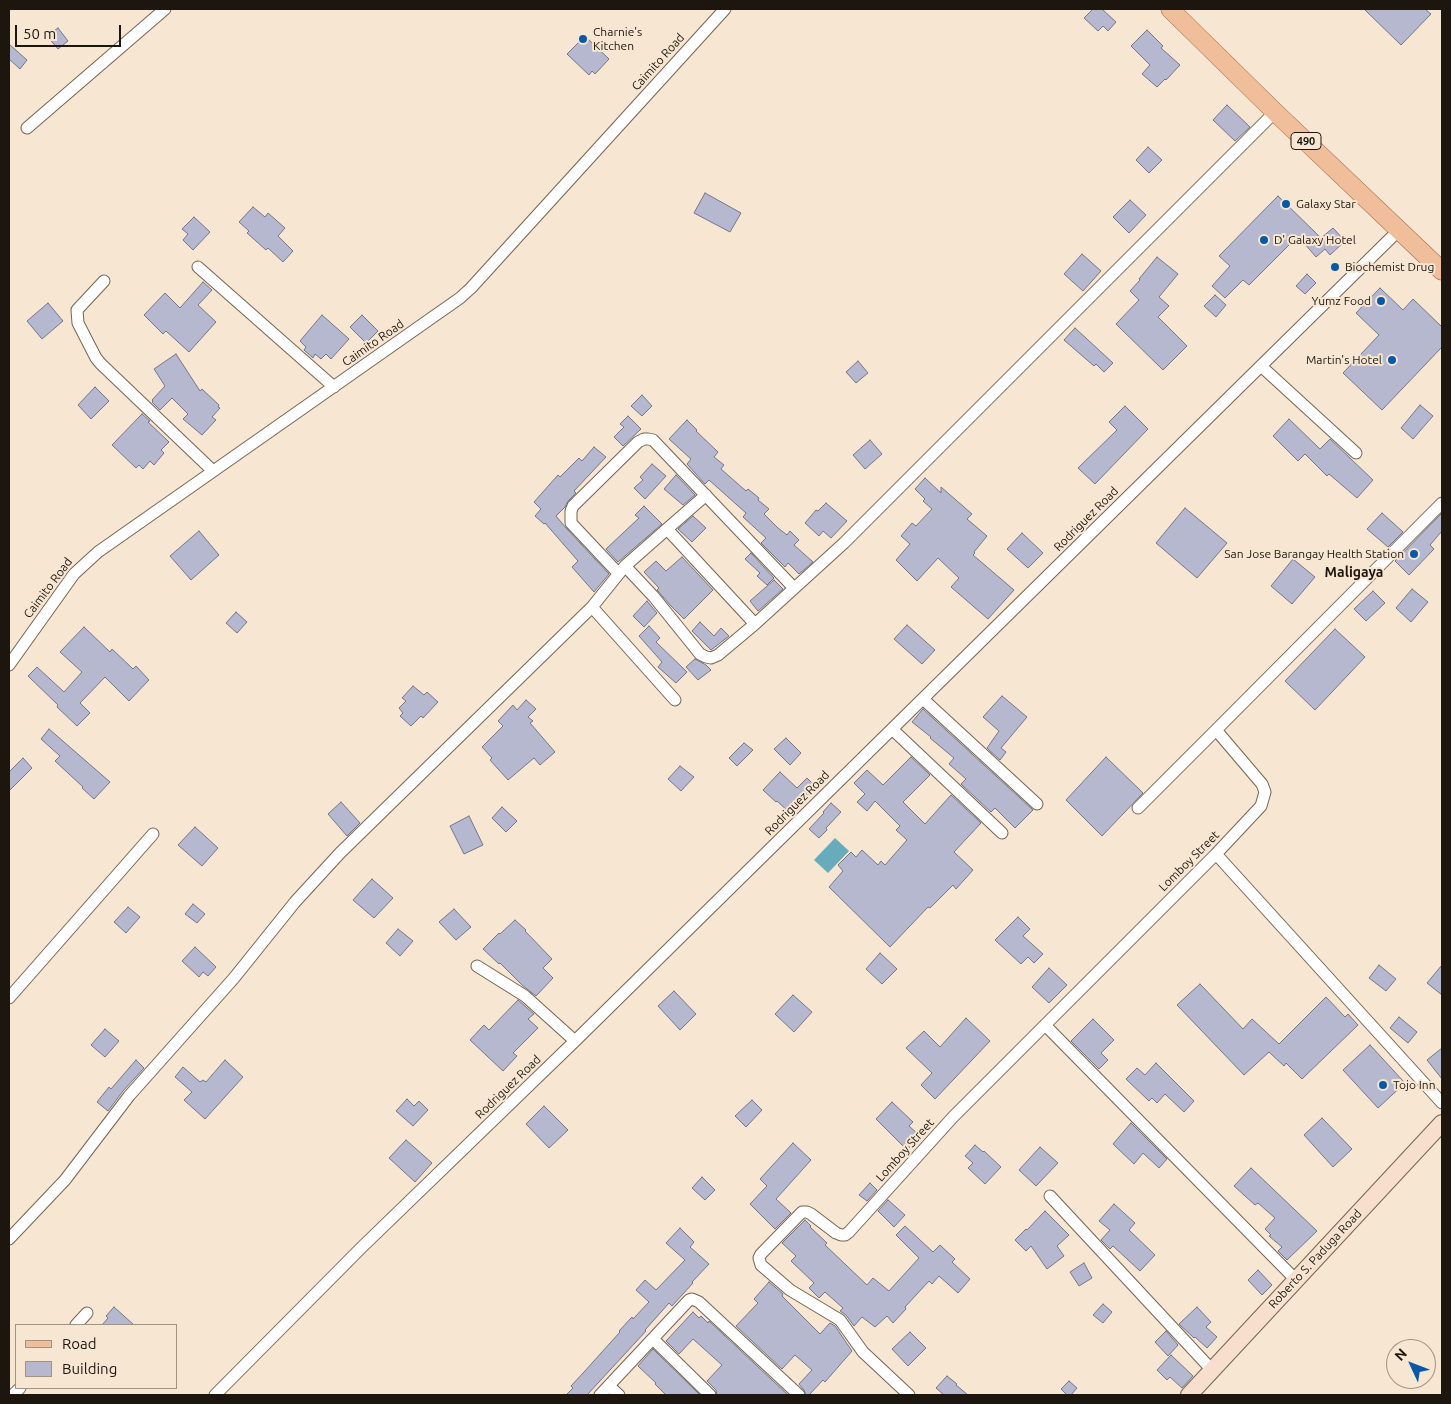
<!DOCTYPE html>
<style>
body{margin:0}
#map{position:relative;width:1451px;height:1404px;overflow:hidden;background:#f7e6d2;font-family:Ubuntu,sans-serif}
canvas{display:block}
.frame{position:absolute;inset:0;border:10px solid #1c160f;pointer-events:none}
.legend{position:absolute;left:15px;top:1324px;width:162px;height:65px;box-sizing:border-box;background:#f7e6d2;border:1px solid #9f9384;margin:0;padding:6px 9px;list-style:none;font-size:15px;color:#1c160f}
.legend li{display:flex;align-items:center;gap:10px;height:25px}
.legend b{width:25px;border:1px solid #9f9384}
.north{position:absolute;left:1386px;top:1339px;width:50px;height:50px;box-sizing:border-box;background:#f7e6d2;border:1px solid #9f9384;border-radius:50%;rotate:313deg;font-size:14px;font-weight:700;line-height:20px;text-align:center;color:#1c160f}
.north::after{content:'';display:block;margin:auto;width:18px;height:22px;background:#0759a7;clip-path:polygon(50% 0,100% 100%,50% 72%,0 100%)}
.scale{position:absolute;left:15px;top:25px;width:106px;height:22px;box-sizing:border-box;border:2px solid #1c160f;border-top:0;padding-left:6px;font-size:15px;line-height:18px;white-space:nowrap;color:#1c160f;-webkit-text-stroke:4px #f7e6d2;paint-order:stroke}
</style>
<div id="map">
<canvas width="1451" height="1404"></canvas>
<div class="frame"></div>
<ul class="legend">
<li><b style="height:6px;background:#f1be9b"></b>Road</li>
<li><b style="height:14px;background:#b6b8cf"></b>Building</li>
</ul>
<div class="north">N</div>
<div class="scale">50 m</div>
</div>
<script>
const context = document.querySelector('canvas').getContext('2d');
context.lineJoin = 'round';
function paint(path, color) {
  context.fillStyle = color;
  context.fill(path, 'evenodd');
}
function poly(rows) {
  const path = new Path2D();
  for (const r of rows) {
    path.moveTo(r[0], r[1]);
    for (let i = 2; i < r.length; i += 2) path.lineTo(r[i], r[i + 1]);
  }
  return path;
}
function trace(path, color, width, dash) {
  context.strokeStyle = color;
  context.lineWidth = width;
  context.lineCap = dash ? 'butt' : 'round';
  context.setLineDash(dash || []);
  context.stroke(path);
}
function write(font, color, halo, rows, align = 'center') {
  context.font = font + ' Ubuntu,sans-serif';
  context.lineWidth = 4;
  context.setLineDash([]);
  context.textBaseline = 'middle';
  context.strokeStyle = halo;
  context.fillStyle = color;
  for (const [text, x, y, turn = 0] of rows) {
    context.save();
    context.translate(x, y);
    context.rotate((+turn || 0) * Math.PI / 180);
    context.textAlign = isNaN(turn) ? turn : align;
    if (halo) context.strokeText(text, 0, 0);
    context.fillText(text, 0, 0);
    context.restore();
  }
}
paint(poly([
 [835,838,849,851,828,873,814,860]
]), '#68abbb');
const building = poly([
 [1093,9,1102,9,1116,22,1108,31,1103,26,1098,31,1084,18,1093,9],
 [1364,9,1425,9,1431,14,1401,45,1364,9],
 [58,28,68,41,58,49,47,36,58,28],
 [1147,30,1163,46,1161,48,1180,65,1166,80,1165,79,1157,87,1142,74,1150,65,1131,46,1147,30],
 [585,36,609,59,595,74,592,71,589,75,567,54,585,36],
 [9,44,27,60,20,69,9,59,9,44],
 [1227,105,1250,127,1235,141,1213,120,1227,105],
 [1148,147,1162,160,1149,173,1136,160,1148,147],
 [705,193,741,213,730,232,694,213,705,193],
 [1278,196,1321,238,1333,228,1345,241,1330,255,1325,249,1316,257,1298,236,1249,285,1243,280,1225,298,1212,286,1230,266,1219,256,1278,196],
 [1130,200,1146,215,1129,233,1113,217,1130,200],
 [253,207,265,217,268,213,285,228,278,236,293,251,283,262,268,248,266,250,247,233,249,231,239,222,253,207],
 [194,217,210,232,193,250,183,240,188,234,182,229,194,217],
 [1082,254,1101,271,1083,291,1064,274,1082,254],
 [1157,257,1178,274,1159,297,1169,306,1158,317,1187,346,1163,370,1116,324,1139,300,1130,291,1140,280,1139,279,1157,257],
 [1307,274,1316,283,1305,294,1296,286,1307,274],
 [203,282,212,290,198,305,216,322,189,352,166,331,163,334,144,315,165,293,180,308,203,282],
 [1380,288,1403,310,1413,299,1442,327,1442,347,1382,410,1343,373,1379,335,1356,313,1380,288],
 [1215,295,1226,305,1216,317,1204,306,1215,295],
 [48,303,63,321,42,339,27,321,48,303],
 [322,315,349,339,331,359,326,354,321,359,315,354,313,358,304,350,306,347,300,341,322,315],
 [362,315,378,331,366,343,350,327,362,315],
 [1075,328,1113,363,1104,372,1096,364,1094,366,1064,340,1075,328],
 [176,354,200,391,202,389,219,405,218,407,220,408,212,417,216,420,202,435,183,419,188,414,172,398,160,410,152,402,153,401,152,400,165,386,154,369,176,354],
 [858,361,868,373,856,383,846,372,858,361],
 [95,387,109,401,91,419,78,405,95,387],
 [642,395,652,406,642,416,631,406,642,395],
 [1420,405,1433,416,1413,439,1401,428,1420,405],
 [1125,406,1148,429,1095,484,1078,468,1117,430,1109,422,1125,406],
 [142,414,150,421,148,422,169,442,161,450,164,453,154,465,150,461,143,469,139,465,136,468,112,445,142,414],
 [628,416,641,429,623,446,614,437,624,427,620,424,628,416],
 [1289,419,1320,449,1330,439,1373,480,1357,498,1329,474,1327,476,1305,454,1298,461,1273,436,1289,419],
 [687,420,697,430,696,431,718,452,714,457,724,465,721,469,746,491,748,489,759,498,758,500,769,509,764,514,778,528,787,535,790,531,799,540,794,545,813,562,799,574,788,563,785,567,761,543,766,538,743,517,746,513,709,480,705,484,687,464,691,459,669,439,687,420],
 [870,440,882,454,865,469,853,455,870,440],
 [594,447,606,457,574,491,576,493,568,501,565,507,556,516,566,528,609,574,594,592,572,567,578,561,545,523,544,524,535,516,541,509,534,502,558,475,560,477,579,458,582,461,594,447],
 [652,464,666,476,645,499,634,488,643,480,640,477,652,464],
 [676,475,695,495,683,505,664,489,676,475],
 [925,478,941,493,941,487,972,514,967,519,987,536,974,552,975,553,973,555,1014,590,988,619,951,587,959,578,938,558,917,581,896,560,910,544,901,536,912,523,916,526,932,509,923,501,925,499,915,489,925,478],
 [826,503,847,521,831,538,823,531,819,536,805,523,816,510,818,511,826,503],
 [644,506,662,524,618,562,606,549,639,518,635,515,644,506],
 [1185,508,1227,543,1197,578,1156,543,1185,508],
 [1382,513,1403,532,1388,547,1367,529,1382,513],
 [1442,513,1442,531,1430,545,1434,549,1409,575,1395,561,1442,513],
 [693,516,706,528,692,542,678,529,693,516],
 [199,531,219,555,191,580,170,556,199,531],
 [1022,533,1043,553,1028,568,1007,549,1022,533],
 [751,553,774,578,767,585,757,576,760,573,745,559,751,553],
 [682,557,713,590,684,619,670,605,657,590,659,588,644,572,656,561,666,571,682,557],
 [1293,559,1315,577,1292,604,1271,586,1293,559],
 [774,580,783,589,758,611,750,601,774,580],
 [1412,589,1428,602,1411,622,1396,608,1412,589],
 [1373,591,1385,603,1366,621,1354,609,1373,591],
 [647,601,657,613,644,627,633,616,647,601],
 [236,612,247,622,237,633,226,623,236,612],
 [700,622,714,636,721,628,729,636,711,650,692,631,700,622],
 [907,625,935,650,922,664,894,639,907,625],
 [649,626,660,638,656,642,687,672,676,683,658,667,662,662,639,636,649,626],
 [84,627,110,652,112,649,133,669,136,666,149,680,129,701,105,677,80,703,90,713,77,726,57,707,58,705,28,676,37,667,64,692,82,672,60,652,84,627],
 [1335,629,1365,657,1315,710,1285,681,1335,629],
 [695,659,706,665,711,670,698,680,686,667,695,659],
 [413,686,424,695,427,692,438,702,423,718,421,716,411,726,400,716,403,713,399,708,406,701,402,698,413,686],
 [1002,696,1027,717,1001,748,1006,752,1000,760,987,748,999,731,983,717,1002,696],
 [526,700,536,709,528,717,533,721,530,723,555,752,540,765,534,758,508,780,490,760,492,758,482,747,503,726,498,721,513,705,517,710,526,700],
 [923,709,1033,810,1015,828,995,808,991,812,961,784,966,779,949,764,954,758,930,738,931,737,912,722,923,709],
 [49,729,110,782,94,799,82,788,83,787,55,761,60,756,41,739,49,729],
 [786,738,801,753,790,765,774,749,786,738],
 [744,743,753,750,737,766,729,758,744,743],
 [911,757,930,775,903,802,925,824,951,795,981,823,954,852,973,870,956,889,953,885,930,908,928,907,890,947,829,887,843,871,838,865,851,852,856,857,862,850,878,865,881,861,885,865,907,840,896,830,900,826,875,801,867,811,857,802,865,794,854,783,867,770,883,785,911,757],
 [1106,757,1143,793,1102,836,1066,800,1106,757],
 [23,758,32,768,9,791,9,772,23,758],
 [680,766,694,777,681,791,668,779,680,766],
 [780,772,797,788,807,778,816,787,790,813,777,801,776,802,763,790,780,772],
 [341,802,360,823,347,836,328,814,341,802],
 [831,803,841,812,826,828,827,830,819,838,809,829,824,813,823,812,831,803],
 [502,807,517,821,506,832,492,818,502,807],
 [469,816,483,845,464,854,450,826,469,816],
 [195,827,218,848,202,866,178,845,195,827],
 [372,879,393,898,374,918,353,900,372,879],
 [193,904,205,914,197,923,185,914,193,904],
 [128,907,140,917,126,933,114,922,128,907],
 [454,909,471,927,456,940,439,922,454,909],
 [1018,917,1030,929,1023,936,1043,954,1034,963,1028,957,1021,964,995,940,1018,917],
 [515,920,526,930,525,931,552,959,543,968,553,978,536,996,522,985,500,963,499,964,483,949,499,933,500,934,515,920],
 [398,929,413,941,400,956,386,943,398,929],
 [195,947,216,967,208,976,203,972,199,977,182,961,195,947],
 [880,953,897,969,882,984,866,969,880,953],
 [1379,965,1396,979,1386,991,1369,978,1379,965],
 [1442,965,1442,995,1427,983,1442,965],
 [1049,968,1067,985,1049,1003,1032,987,1049,968],
 [1200,984,1243,1029,1252,1019,1279,1044,1326,997,1345,1017,1348,1014,1358,1025,1302,1079,1286,1063,1284,1066,1269,1052,1244,1075,1177,1005,1200,984],
 [674,991,696,1014,680,1030,658,1006,674,991],
 [793,995,812,1012,794,1032,775,1014,793,995],
 [518,1000,534,1014,528,1019,538,1028,513,1053,517,1056,503,1071,470,1040,484,1025,489,1030,518,1000],
 [1399,1017,1417,1032,1408,1043,1390,1028,1399,1017],
 [966,1018,990,1041,935,1099,921,1085,932,1073,906,1048,924,1031,940,1047,966,1018],
 [1093,1019,1114,1040,1101,1053,1108,1060,1099,1069,1071,1041,1093,1019],
 [105,1029,119,1041,105,1057,91,1045,105,1029],
 [1370,1045,1405,1083,1378,1108,1343,1070,1370,1045],
 [1442,1048,1442,1079,1427,1060,1442,1048],
 [136,1060,144,1068,123,1091,108,1111,97,1102,109,1087,111,1089,136,1060],
 [225,1060,243,1077,205,1119,184,1100,192,1092,175,1077,183,1067,200,1082,203,1080,206,1082,225,1060],
 [1156,1063,1194,1101,1184,1112,1165,1094,1157,1103,1152,1098,1149,1101,1126,1079,1137,1068,1145,1075,1156,1063],
 [407,1099,414,1106,419,1101,428,1110,413,1126,396,1111,407,1099],
 [752,1100,762,1110,746,1127,735,1116,752,1100],
 [892,1102,913,1122,909,1126,920,1136,907,1150,876,1119,892,1102],
 [544,1106,568,1130,549,1148,526,1124,544,1106],
 [1322,1118,1352,1149,1333,1167,1304,1135,1322,1118],
 [1131,1123,1167,1159,1159,1168,1143,1153,1134,1164,1113,1144,1131,1123],
 [406,1140,432,1163,415,1182,389,1158,406,1140],
 [793,1143,811,1160,776,1199,791,1213,775,1229,750,1204,767,1186,760,1179,793,1143],
 [975,1145,983,1152,984,1151,1001,1167,985,1184,968,1168,973,1163,965,1156,975,1145],
 [1040,1147,1058,1163,1036,1186,1019,1170,1040,1147],
 [1251,1168,1317,1231,1287,1260,1278,1251,1282,1247,1269,1236,1271,1235,1265,1229,1275,1218,1258,1203,1255,1205,1234,1186,1251,1168],
 [702,1177,715,1190,705,1200,692,1188,702,1177],
 [870,1183,877,1190,867,1201,859,1195,870,1183],
 [888,1200,905,1215,894,1227,878,1211,888,1200],
 [1114,1204,1135,1223,1129,1230,1155,1255,1140,1271,1113,1246,1110,1249,1101,1240,1110,1230,1099,1221,1114,1204],
 [1045,1211,1069,1235,1057,1246,1064,1256,1047,1269,1031,1246,1026,1251,1015,1240,1026,1229,1027,1230,1045,1211],
 [805,1220,811,1226,810,1227,827,1243,825,1245,867,1285,873,1278,889,1291,919,1258,896,1235,905,1226,933,1252,940,1245,955,1259,952,1262,970,1279,958,1293,939,1276,932,1284,929,1281,905,1307,906,1309,893,1323,887,1316,875,1327,862,1317,854,1326,846,1315,840,1311,843,1308,825,1292,819,1298,809,1288,814,1283,791,1261,796,1256,782,1243,805,1220],
 [680,1228,694,1242,690,1247,709,1264,692,1282,693,1283,672,1306,669,1303,645,1330,646,1331,587,1395,566,1395,573,1388,571,1386,584,1372,620,1332,619,1331,632,1317,633,1319,649,1302,636,1290,645,1280,656,1290,685,1260,666,1243,680,1228],
 [1084,1263,1092,1278,1079,1286,1070,1272,1084,1263],
 [1258,1270,1272,1285,1262,1295,1248,1280,1258,1270],
 [769,1282,783,1294,782,1296,820,1334,830,1323,835,1326,852,1351,825,1382,823,1380,809,1395,806,1395,804,1390,799,1384,812,1370,795,1355,782,1369,736,1326,758,1303,754,1299,769,1282],
 [1103,1304,1112,1312,1103,1323,1093,1315,1103,1304],
 [114,1307,134,1325,102,1325,108,1318,106,1316,114,1307],
 [1197,1307,1211,1322,1206,1327,1217,1337,1207,1348,1195,1337,1194,1338,1179,1324,1197,1307],
 [693,1312,699,1318,701,1316,708,1323,709,1321,788,1395,717,1395,716,1390,707,1381,722,1365,693,1339,679,1354,666,1341,693,1312],
 [1166,1331,1178,1345,1168,1356,1155,1342,1166,1331],
 [910,1332,926,1348,908,1366,892,1349,910,1332],
 [653,1349,700,1395,666,1395,655,1384,656,1383,638,1366,653,1349],
 [1171,1355,1193,1376,1182,1388,1170,1377,1167,1380,1157,1370,1171,1355],
 [947,1376,957,1384,956,1385,968,1395,944,1395,936,1388,947,1376],
 [1069,1381,1077,1388,1071,1395,1067,1395,1061,1389,1069,1381]
]);
paint(building, '#b6b8cf');
trace(building, '#74758b', 1);
const street = poly([
 [27,128,165,9],
 [198,267,334,387],
 [104,281,77,310,78,323,96,358,101,364,213,471],
 [1261,366,1356,453],
 [667,529,755,624],
 [625,566,654,597,700,654,706,657,711,658,718,655,755,624,844,543,1275,112],
 [618,573,571,523,571,511,573,506,638,442,644,439,648,439,653,440,794,588],
 [592,607,675,700],
 [9,665,74,574,98,552,460,298,471,288,725,9],
 [923,699,1037,804],
 [892,729,1002,833],
 [1138,808,1216,730],
 [1216,854,1442,1103],
 [477,966,525,996,575,1041],
 [9,998,153,834],
 [1045,1025,1296,1280],
 [1050,1196,1212,1370],
 [9,1239,65,1180,129,1096,234,978,295,902,340,853,592,607,625,566,667,529,706,495],
 [76,1325,87,1313],
 [653,1339,710,1395],
 [609,1386,619,1395],
 [13,1395,20,1388],
 [215,1395,362,1247,575,1041,1399,230],
 [600,1395,689,1300,692,1299,699,1302,799,1395],
 [909,1395,863,1352,840,1320,790,1290,761,1265,759,1258,761,1254,802,1212,807,1212,811,1214,836,1233,841,1235,845,1235,849,1232,953,1117,1216,854,1261,806,1265,792,1262,784,1216,730,1442,503]
]);
const secondary = poly([
 [1189,1395,1442,1123]
]);
const primary = poly([
 [1170,9,1275,112,1442,271]
]);
trace(street, '#746553', 13);
trace(secondary, '#746553', 18);
trace(primary, '#a0673f', 19);
trace(street, '#fff', 11);
trace(secondary, '#f8dfcd', 16);
trace(primary, '#f1be9b', 18);
for (const [x, y, r, color] of [
 [583,39,5,"#0759a7"],
 [1286,204,5,"#0759a7"],
 [1264,240,5,"#0759a7"],
 [1335,267,5,"#0759a7"],
 [1381,301,5,"#0759a7"],
 [1392,360,5,"#0759a7"],
 [1414,554,5,"#0759a7"],
 [1383,1085,5,"#0759a7"]
]) {
  const dot = new Path2D();
  dot.arc(x, y, r, 0, 2 * Math.PI);
  context.fillStyle = color;
  context.fill(dot);
  trace(dot, '#f7e6d2', 2);
}
for (const [x, y, w] of [
 [1306,141,30]
]) {
  const box = new Path2D();
  box.roundRect(x - w / 2, y - 8.5, w, 17, 4);
  context.fillStyle = '#f7e6d2';
  context.fill(box);
  trace(box, '#1c160f', 1);
}
write('bold 11px', '#1c160f', null, [
 ["490",1306,141]
]);
write('12px', '#1c160f', '#f7e6d2', [
 ["Charnie's",593,32],
 ["Kitchen",593,46],
 ["Galaxy Star",1296,204],
 ["D' Galaxy Hotel",1274,240],
 ["Biochemist Drug",1345,267],
 ["Yumz Food",1371,301,"right"],
 ["Martin's Hotel",1382,360,"right"],
 ["San Jose Barangay Health Station",1404,554,"right"],
 ["Tojo Inn",1393,1085]
], 'left');
write('12px', '#1c160f', '#f7e6d2', [
 ["Caimito Road",658,62,-48],
 ["Caimito Road",373,343,-35],
 ["Rodriguez Road",1086,519,-45],
 ["Caimito Road",48,588,-53],
 ["Rodriguez Road",797,803,-45],
 ["Lomboy Street",1189,861,-45],
 ["Rodriguez Road",508,1087,-44],
 ["Lomboy Street",905,1150,-48],
 ["Roberto S. Paduga Road",1315,1259,-47]
]);
write('bold 14px', '#1c160f', '#f7e6d2', [
 ["Maligaya",1354,572]
]);
</script>
